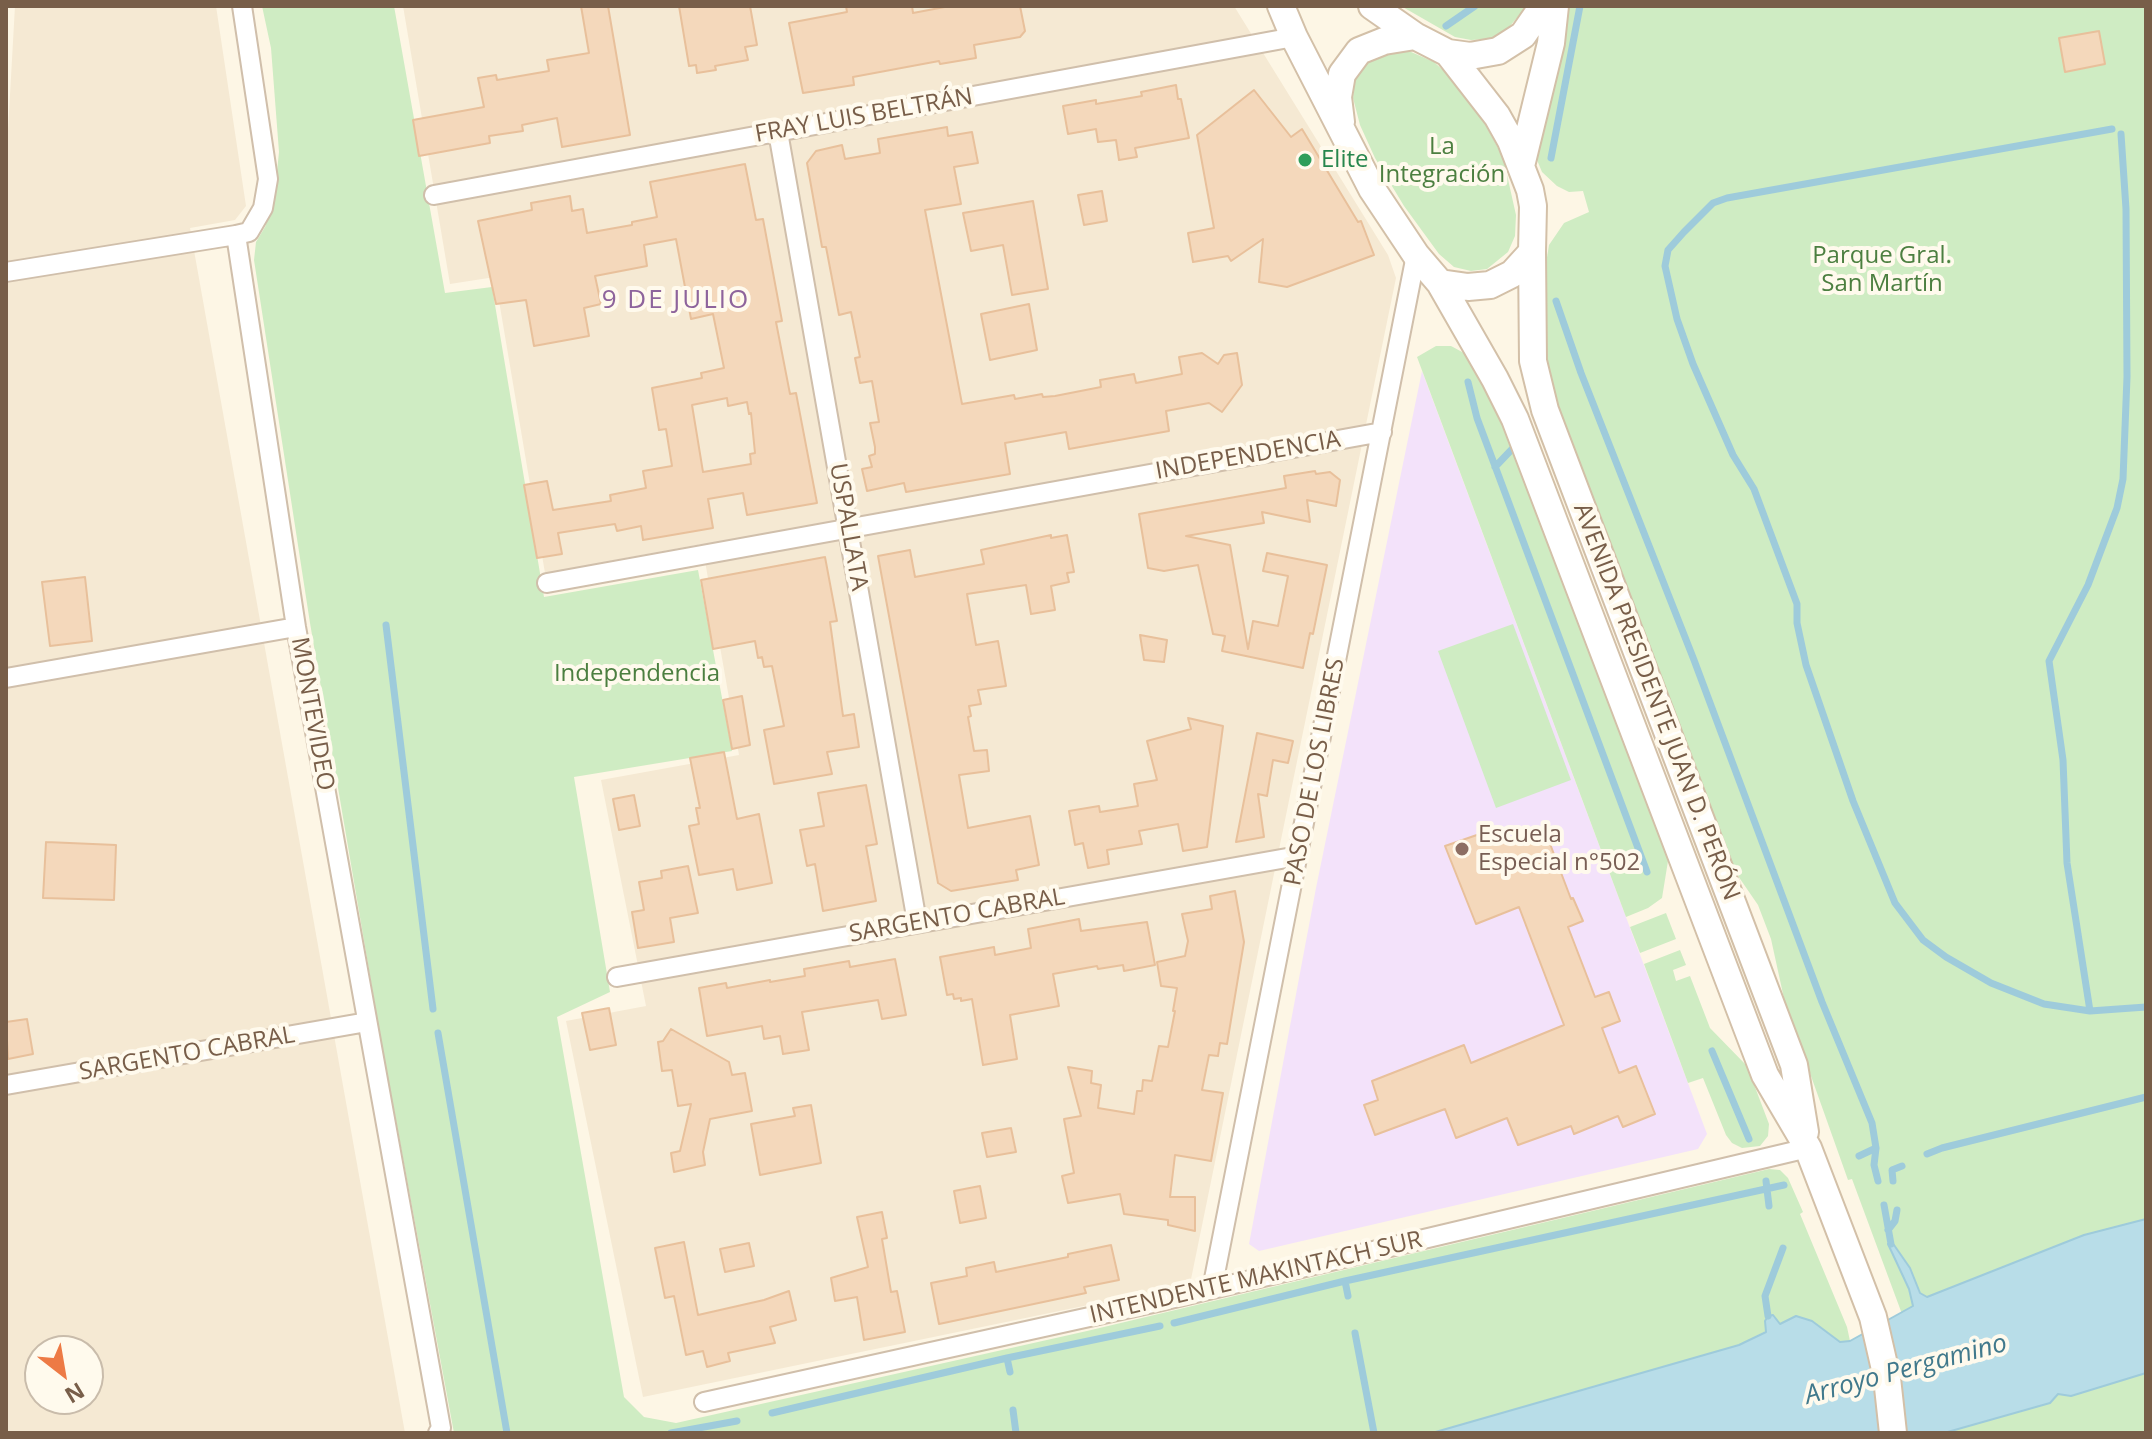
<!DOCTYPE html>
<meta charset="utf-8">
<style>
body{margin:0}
#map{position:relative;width:2152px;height:1439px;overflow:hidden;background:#fdf6e5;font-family:"Open Sans",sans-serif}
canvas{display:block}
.frame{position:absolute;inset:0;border:8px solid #785e49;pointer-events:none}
.north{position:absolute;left:24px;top:1335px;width:80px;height:80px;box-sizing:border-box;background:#fffaed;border:2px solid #c9bcab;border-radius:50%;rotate:149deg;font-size:22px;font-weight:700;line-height:32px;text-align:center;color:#785e49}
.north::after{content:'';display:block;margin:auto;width:28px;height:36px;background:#ed7a45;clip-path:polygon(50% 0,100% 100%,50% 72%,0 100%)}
</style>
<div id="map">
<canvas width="2152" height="1439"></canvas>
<div class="frame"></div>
<div class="north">N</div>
</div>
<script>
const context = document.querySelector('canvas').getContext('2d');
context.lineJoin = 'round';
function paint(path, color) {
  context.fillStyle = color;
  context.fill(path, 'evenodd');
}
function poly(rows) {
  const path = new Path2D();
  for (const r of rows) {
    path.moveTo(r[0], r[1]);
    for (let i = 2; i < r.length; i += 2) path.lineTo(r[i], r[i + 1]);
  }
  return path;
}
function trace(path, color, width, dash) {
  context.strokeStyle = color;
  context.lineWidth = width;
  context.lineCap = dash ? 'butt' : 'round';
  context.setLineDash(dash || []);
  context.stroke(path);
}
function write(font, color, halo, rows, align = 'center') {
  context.font = font + ' "Open Sans",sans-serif';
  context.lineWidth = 8;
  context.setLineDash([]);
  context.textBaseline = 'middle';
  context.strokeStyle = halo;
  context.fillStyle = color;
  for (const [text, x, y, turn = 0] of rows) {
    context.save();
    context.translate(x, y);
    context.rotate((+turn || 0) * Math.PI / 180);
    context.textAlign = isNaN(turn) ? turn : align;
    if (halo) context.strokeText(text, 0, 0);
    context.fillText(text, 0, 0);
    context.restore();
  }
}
paint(poly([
 [15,6,216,6,246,206,235,220,190,228,405,1433,6,1433,6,166],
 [40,1351,88,1351,88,1399,40,1399],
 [403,6,1234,6,1388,255,1396,278,1190,1284,643,1397,566,1021,646,1006,601,780,739,755,702,544,545,573,495,277,450,284]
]), '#f5e9d3');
paint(poly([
 [1422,371,1707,1134,1698,1149,1259,1251,1249,1244,1316,888]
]), '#f3e2fa');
paint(poly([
 [262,6,394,6,445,293,492,287,544,597,698,570,732,751,574,777,610,992,557,1017,624,1397,644,1417,676,1423,1087,1331,1769,1169,1780,1170,1788,1178,1803,1212,1800,1214,1847,1327,1850,1341,1840,1342,1812,1321,1796,1316,1780,1324,1765,1321,1766,1331,1739,1345,1432,1433,454,1433,379,1029,310,623,254,260,256,242,265,227,274,201,279,152,271,48],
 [1401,6,1527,6,1504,33,1487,39,1471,40,1455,37],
 [1564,6,2146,6,2146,1219,2083,1235,1927,1297,1920,1293,1910,1268,1894,1245,1889,1244,1909,1289,1913,1306,1902,1314,1852,1179,1848,1180,1785,1003,1771,939,1758,905,1736,873,1733,873,1551,391,1544,361,1541,293,1549,245,1564,223,1589,212,1583,191,1569,192,1557,186,1542,172,1537,160,1540,118],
 [1402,48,1434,62,1456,82,1474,104,1503,157,1516,215,1515,236,1508,252,1487,269,1471,271,1454,267,1439,254,1404,206,1375,158,1360,125,1353,98,1355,75,1366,62],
 [1436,346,1451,346,1464,353,1483,376,1505,420,1661,835,1668,861,1662,898,1648,908,1626,917,1417,357],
 [1513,624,1571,780,1496,808,1438,651],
 [1666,913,1676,939,1640,953,1630,927],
 [1680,950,1686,965,1673,970,1676,981,1690,976,1710,1028,1747,1066,1769,1124,1768,1136,1760,1146,1742,1148,1732,1143,1726,1135,1703,1078,1688,1083,1644,964],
 [2146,1373,2146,1433,1944,1433,2050,1403,2058,1394,2071,1396]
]), '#cfecc3');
const water = poly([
 [2146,1219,2146,1373,2071,1396,2058,1394,2050,1403,1944,1433,1432,1433,1739,1345,1766,1332,1765,1321,1768,1316,1773,1315,1780,1324,1796,1316,1812,1321,1840,1342,1850,1341,1913,1306,1909,1289,1888,1244,1894,1245,1910,1268,1920,1293,1927,1297,2084,1235,2146,1219]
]);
paint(water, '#b8dde8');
trace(water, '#9ecbdb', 2);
trace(poly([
 [1446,26,1475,6],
 [2112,129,1727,198,1713,203,1684,232,1668,250,1665,266,1677,319,1693,364,1733,455,1754,489,1797,604,1797,623,1806,665,1853,801,1895,903,1923,940,1946,957,1991,983,2044,1004,2090,1011,2146,1007],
 [1551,158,1580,6],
 [1556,301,1581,373,1694,660,1822,1002,1872,1123,1876,1148,1874,1165,1878,1181],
 [1468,382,1477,418,1647,872],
 [1495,467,1515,446],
 [386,625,433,1009],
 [2090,1011,2067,863,2063,760,2049,661,2088,585,2117,508,2123,479,2127,377,2126,209,2121,134],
 [438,1033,507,1433],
 [1712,1051,1749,1139],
 [1927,1154,1942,1148,2146,1097],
 [1859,1156,1876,1148],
 [1766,1181,1769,1206],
 [1893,1181,1892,1170,1902,1166],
 [1884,1205,1891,1244],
 [1888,1230,1895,1221,1897,1210],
 [1345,1281,1348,1296],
 [1768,1316,1765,1296,1783,1248],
 [1174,1323,1345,1281,1784,1185],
 [1355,1333,1374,1433],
 [1007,1358,1010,1372],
 [1013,1410,1016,1433],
 [772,1413,1007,1358,1160,1326],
 [671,1433,737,1421]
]), '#9ecbdb', 7);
const building = poly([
 [581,6,608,6,630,135,562,147,557,118,522,125,523,131,489,136,490,143,419,156,413,120,484,107,478,78,496,75,497,80,549,71,547,60,589,53,581,6],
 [679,6,750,6,757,45,745,47,748,60,715,66,716,70,697,73,696,65,689,66,679,6],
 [846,6,912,6,913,13,950,6,1020,6,1025,31,1020,37,974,45,976,58,940,64,939,61,853,77,854,85,803,93,789,23,847,12,846,6],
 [2099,31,2105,64,2065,72,2059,38,2099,31],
 [1176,85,1178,99,1181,99,1189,138,1135,148,1137,157,1119,160,1116,140,1098,142,1096,129,1068,134,1063,106,1096,100,1096,104,1142,96,1141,92,1176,85],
 [1254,90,1291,137,1302,129,1358,222,1361,221,1374,255,1287,287,1259,282,1263,239,1231,261,1228,256,1193,262,1188,233,1214,228,1197,135,1254,90],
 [947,127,948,136,972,132,978,163,954,167,961,204,925,210,962,404,1014,395,1015,399,1042,394,1043,397,1055,396,1101,387,1100,380,1134,374,1136,383,1182,374,1179,357,1202,353,1218,364,1224,355,1237,353,1242,385,1222,412,1209,403,1166,411,1169,431,1069,449,1066,432,1005,443,1010,474,906,492,904,483,867,491,862,469,872,467,869,456,875,454,875,447,870,423,879,422,872,381,860,383,855,358,860,357,851,312,839,315,826,247,822,247,807,163,816,151,842,145,845,159,880,153,878,139,947,127],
 [745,164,756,220,763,219,782,321,776,322,790,394,796,393,817,503,747,515,743,493,708,499,713,528,643,540,641,526,617,531,615,524,558,533,562,554,537,558,524,485,547,481,553,510,611,501,610,495,646,488,643,471,672,466,666,429,659,430,652,388,702,378,701,373,724,368,713,314,691,319,676,239,644,245,647,266,595,276,601,304,584,308,589,336,534,346,526,300,496,304,478,221,532,210,531,203,570,196,572,211,583,209,587,233,632,225,632,222,657,217,650,182,745,164],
 [727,398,728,406,747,402,749,414,751,413,755,453,750,454,751,464,703,472,692,405,727,398],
 [1102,191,1107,221,1084,225,1078,195,1102,191],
 [1033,201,1048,289,1012,295,1003,245,971,251,963,213,1033,201],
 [1029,304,1037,350,990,360,981,314,1029,304],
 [1315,471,1316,474,1330,472,1340,480,1336,506,1307,500,1310,522,1262,512,1264,523,1186,536,1230,545,1248,649,1253,621,1278,626,1288,576,1263,571,1267,553,1327,565,1313,634,1310,633,1303,668,1222,651,1225,636,1213,634,1198,565,1164,571,1148,568,1139,514,1286,488,1284,476,1315,471],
 [1051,535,1051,538,1067,535,1074,572,1067,573,1069,582,1051,586,1055,610,1031,614,1026,585,967,594,976,645,998,641,1006,686,978,690,981,704,969,706,971,716,968,717,974,751,987,750,989,771,959,775,968,828,1030,816,1039,865,1016,870,1018,880,951,891,938,883,878,556,910,550,915,577,984,564,981,550,1051,535],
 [825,557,837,621,830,622,843,716,854,714,859,747,827,752,832,774,774,784,764,730,784,726,772,666,764,667,762,657,758,658,755,641,713,649,701,580,825,557],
 [85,577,92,641,50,646,42,582,85,577],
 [1140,635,1167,640,1164,662,1144,660,1140,635],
 [742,696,750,745,732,749,723,700,742,696],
 [1188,718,1223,726,1207,847,1183,851,1178,824,1139,831,1142,844,1107,850,1109,864,1088,868,1083,843,1075,845,1069,811,1099,806,1100,812,1138,806,1134,784,1157,780,1147,741,1191,729,1188,718],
 [1257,733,1293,741,1288,763,1273,760,1267,796,1258,794,1264,837,1236,842,1257,733],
 [724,752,737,819,759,814,772,883,737,890,733,869,699,875,689,826,699,824,696,808,700,808,690,758,724,752],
 [866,785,877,844,866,846,876,901,823,911,815,864,807,866,800,830,824,826,818,793,866,785],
 [634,795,640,826,619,830,613,799,634,795],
 [1500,827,1506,842,1544,828,1571,899,1573,898,1583,921,1568,927,1595,997,1609,992,1620,1021,1602,1028,1619,1073,1636,1066,1655,1114,1623,1127,1618,1116,1574,1134,1571,1126,1518,1145,1507,1118,1456,1138,1445,1109,1375,1135,1364,1105,1378,1100,1372,1081,1464,1045,1471,1063,1564,1025,1519,907,1476,924,1445,846,1500,827],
 [46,842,116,845,114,900,43,898,46,842],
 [688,866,698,913,670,918,674,942,638,948,632,912,644,910,639,882,662,878,661,871,688,866],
 [1235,891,1244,942,1227,1044,1220,1043,1218,1056,1209,1055,1202,1090,1223,1093,1211,1161,1175,1155,1170,1197,1195,1197,1195,1231,1168,1225,1168,1220,1124,1214,1120,1194,1068,1203,1062,1176,1074,1173,1064,1119,1081,1116,1068,1067,1092,1071,1091,1083,1101,1085,1098,1108,1134,1114,1137,1091,1142,1091,1143,1080,1152,1081,1159,1046,1168,1047,1175,1011,1173,1011,1177,988,1161,986,1157,962,1185,956,1188,941,1182,914,1212,909,1210,896,1235,891],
 [1079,919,1081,931,1147,922,1155,965,1124,971,1123,965,1098,969,1097,966,1053,974,1059,1006,1010,1015,1017,1059,983,1065,972,999,961,1001,961,998,954,999,953,994,947,995,940,957,994,947,995,955,1031,948,1028,929,1079,919],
 [895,959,906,1015,882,1019,878,1000,802,1012,809,1050,783,1054,780,1036,764,1039,762,1026,707,1036,699,988,726,983,727,988,770,980,770,982,805,976,804,969,849,961,850,967,895,959],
 [609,1008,616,1045,590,1050,582,1013,609,1008],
 [27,1019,33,1054,8,1059,6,1022,27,1019],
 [671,1029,729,1062,732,1075,745,1073,752,1111,710,1119,703,1152,705,1165,674,1172,671,1153,680,1151,691,1104,678,1106,672,1070,662,1071,658,1042,663,1041,671,1029],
 [811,1105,821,1163,760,1175,751,1124,795,1116,793,1108,811,1105],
 [1011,1128,1016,1152,987,1157,982,1133,1011,1128],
 [980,1186,986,1218,960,1223,954,1191,980,1186],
 [882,1212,887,1238,882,1239,891,1292,897,1291,905,1332,864,1340,857,1297,835,1301,831,1278,868,1267,857,1217,882,1212],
 [684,1242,698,1315,764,1300,789,1291,796,1320,770,1327,775,1343,728,1353,730,1361,707,1367,703,1351,686,1355,674,1296,665,1298,655,1248,684,1242],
 [749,1243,754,1266,725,1272,720,1249,749,1243],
 [1111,1245,1119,1280,1084,1287,1086,1293,939,1324,931,1283,967,1276,966,1268,994,1262,996,1272,1068,1257,1068,1254,1111,1245]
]);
paint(building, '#f4d8bb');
trace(building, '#e8c09b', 2);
const minor = poly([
 [242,6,268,179,263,208,249,232,236,235,296,627,441,1428,438,1433],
 [778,132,917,922],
 [434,195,1294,37],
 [6,272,236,235],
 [547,583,1382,432],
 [6,678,296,627],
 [617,977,1298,856],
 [6,1085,367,1022],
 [1212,1289,1416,255],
 [704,1402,1162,1301,1808,1148]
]);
const secondary = poly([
 [1281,6,1294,37,1372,189,1416,255,1440,283,1495,379,1515,419,1765,1075,1808,1148,1873,1317,1887,1378,1893,1433],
 [1372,6,1415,36],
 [1448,53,1470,56,1498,51,1523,35,1543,6],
 [1341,122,1338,97,1342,74,1359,51,1384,41,1415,36,1448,53,1497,116,1511,141,1530,190,1533,206,1532,252,1512,274,1490,285,1468,287,1440,283],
 [1521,166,1551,43,1555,6],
 [1532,252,1533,361,1545,410,1794,1065,1805,1132]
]);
trace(minor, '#d0bfab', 22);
trace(secondary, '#d3c0a8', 30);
trace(minor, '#fff', 18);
trace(secondary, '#fff', 26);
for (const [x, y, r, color] of [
 [1305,160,8,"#2e9e5b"],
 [1462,849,8,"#8d6e63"]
]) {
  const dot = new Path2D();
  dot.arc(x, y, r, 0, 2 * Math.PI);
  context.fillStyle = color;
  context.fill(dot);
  trace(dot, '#fffaed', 3);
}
write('24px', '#785e49', '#fffaed', [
 ["FRAY LUIS BELTRÁN",864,116,-10],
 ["INDEPENDENCIA",1248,456,-10],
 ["USPALLATA",848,527,80],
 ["AVENIDA PRESIDENTE JUAN D. PERÓN",1656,702,69],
 ["MONTEVIDEO",312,714,80],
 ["PASO DE LOS LIBRES",1315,772,-79],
 ["SARGENTO CABRAL",957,916,-10],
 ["SARGENTO CABRAL",187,1054,-10],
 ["INTENDENTE MAKINTACH SUR",1256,1278,-13]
]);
write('24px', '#4c7f40', '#fffaed', [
 ["La",1442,147],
 ["Integración",1442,175],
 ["Parque Gral.",1882,256],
 ["San Martín",1882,284],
 ["Independencia",637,674]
]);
write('24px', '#27864d', '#fffaed', [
 ["Elite",1321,160]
], 'left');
write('24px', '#785e54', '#fffaed', [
 ["Escuela",1478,835],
 ["Especial n°502",1478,863]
], 'left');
context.letterSpacing = '2px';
write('26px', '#8e649c', '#fffaed', [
 ["9 DE JULIO",676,301]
]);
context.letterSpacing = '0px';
write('italic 26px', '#41798c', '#fffaed', [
 ["Arroyo Pergamino",1906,1370,-15]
]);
</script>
